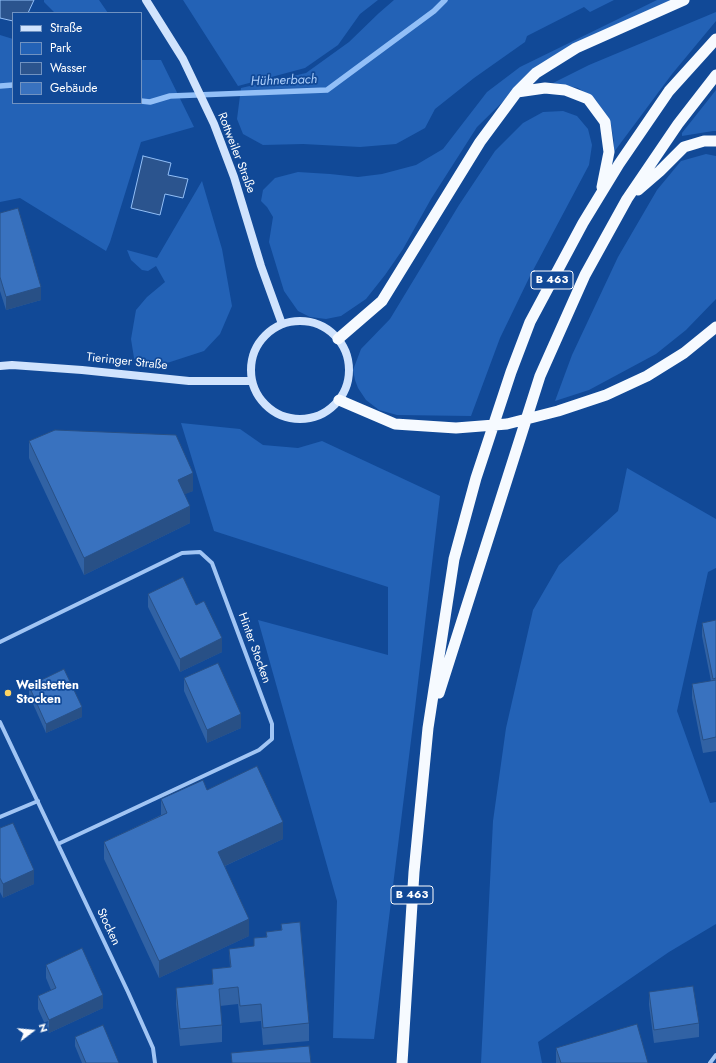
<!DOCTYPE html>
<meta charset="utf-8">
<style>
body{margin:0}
#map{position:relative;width:716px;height:1063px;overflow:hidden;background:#114997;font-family:Jost,sans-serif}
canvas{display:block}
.legend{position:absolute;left:12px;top:12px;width:130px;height:92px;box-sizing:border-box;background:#114997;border:1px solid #7092c1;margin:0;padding:5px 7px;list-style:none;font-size:12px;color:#fff}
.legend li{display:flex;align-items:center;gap:8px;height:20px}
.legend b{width:20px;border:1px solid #7092c1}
.north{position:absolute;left:12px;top:1011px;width:40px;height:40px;-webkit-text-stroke:3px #114997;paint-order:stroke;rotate:74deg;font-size:11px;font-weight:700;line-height:16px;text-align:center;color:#fff}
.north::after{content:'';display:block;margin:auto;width:14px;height:18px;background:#fff;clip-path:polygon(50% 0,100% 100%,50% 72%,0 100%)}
</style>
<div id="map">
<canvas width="716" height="1063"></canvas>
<ul class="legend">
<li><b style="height:5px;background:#d0e3fd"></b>Straße</li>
<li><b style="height:11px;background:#2362b6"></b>Park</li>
<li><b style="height:11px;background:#2b548e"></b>Wasser</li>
<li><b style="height:11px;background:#3972bf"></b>Gebäude</li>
</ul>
<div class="north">N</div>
</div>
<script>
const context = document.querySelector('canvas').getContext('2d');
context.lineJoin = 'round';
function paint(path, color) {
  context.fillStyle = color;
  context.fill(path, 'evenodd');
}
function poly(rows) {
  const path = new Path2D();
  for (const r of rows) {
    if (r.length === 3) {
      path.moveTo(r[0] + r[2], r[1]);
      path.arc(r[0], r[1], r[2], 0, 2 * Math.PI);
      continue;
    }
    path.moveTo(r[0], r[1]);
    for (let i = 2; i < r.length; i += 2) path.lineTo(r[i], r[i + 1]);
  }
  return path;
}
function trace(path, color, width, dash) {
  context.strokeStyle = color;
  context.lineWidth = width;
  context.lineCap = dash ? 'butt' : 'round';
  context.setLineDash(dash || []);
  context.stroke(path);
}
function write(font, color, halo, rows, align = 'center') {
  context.font = font + ' Jost,sans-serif';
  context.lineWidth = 3.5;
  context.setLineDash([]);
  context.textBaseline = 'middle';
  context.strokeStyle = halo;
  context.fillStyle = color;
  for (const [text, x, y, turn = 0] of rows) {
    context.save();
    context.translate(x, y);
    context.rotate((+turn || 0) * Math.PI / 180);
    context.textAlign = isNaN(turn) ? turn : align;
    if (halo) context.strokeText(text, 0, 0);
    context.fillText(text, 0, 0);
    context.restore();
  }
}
paint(poly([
 [44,0,99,0,108,13,55,13,44,2],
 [183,0,378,0,360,14,338,45,305,68,238,86],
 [394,0,614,0,590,12,584,7,527,36,525,42,474,78,435,109,425,128,396,144,360,147,303,144,263,145,243,134,237,119,241,88,306,73,349,42,379,13],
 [657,0,678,0,526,79,477,127,431,199,403,249,385,275,366,299,341,316,326,319,310,317,298,311,284,291,269,242,273,217,267,207,261,201,263,190,275,178,298,172,330,174,358,177,382,174,416,165,443,149,487,92,520,67],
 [716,12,716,21,672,74,614,152,614,141,611,125,596,100,578,88,553,83,589,65],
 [0,35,13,39,13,103,141,103,141,60,161,60,194,127,141,142,110,242,106,251,20,198,0,202],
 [716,90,716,131,713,131,682,136,682,133],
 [563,111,577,116,588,129,592,145,589,165,530,276,500,338,471,416,397,415,379,410,366,400,358,388,355,380,353,370,361,349,390,319,459,205,495,151,523,123,543,112],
 [706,154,716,156,716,299,686,330,656,354,589,390,555,401,572,355,618,257,657,190,681,161],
 [202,181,222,249,232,306,220,334,204,351,164,364,136,361,134,358,131,339,136,310,147,297,165,282,156,266,148,271,142,270,131,260,127,250,157,258],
 [181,423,240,429,263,445,298,448,322,441,440,496,415,708,374,1039,333,1038,337,901,258,620,388,655,388,587,214,531],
 [627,468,716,519,716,568,708,572,677,711,710,803,716,802,716,924,669,952,538,1042,542,1063,481,1063,493,821,506,728,533,610,559,565,618,511]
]), '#2362b6');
const water = poly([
 [0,0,34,0,28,13,13,13,13,21,0,18,0,0],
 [143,156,171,163,168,175,188,179,183,198,165,194,160,215,131,208,143,156]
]);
paint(water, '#2b548e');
trace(water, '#92bff7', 1);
trace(poly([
 [0,86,13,85],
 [141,101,150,102,170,96,327,90,434,11,445,0]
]), '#92bff7', 5.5);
trace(poly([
 [0,642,182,553,200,552,212,563,272,724,272,739,259,750,58,844],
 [0,722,128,992,153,1048,155,1063],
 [0,817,38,801],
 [710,1063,716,1055]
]), '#a1c5f4', 4);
trace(poly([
 [146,0,183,59,214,124,234,177,261,266,282,324],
 [300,370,49],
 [0,366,12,365,82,370,189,381,251,381]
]), '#d0e3fd', 8);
trace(poly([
 [517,92,545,88,565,90,588,99,605,122,609,152,602,187],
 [638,190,660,171,684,147,704,141,716,141],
 [338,339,382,301,480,142,517,92,536,73,576,48,684,0],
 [339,400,395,424,456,428,507,424,558,411,606,395,647,376,684,353,716,327],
 [439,693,540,376,585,275,627,199,678,124,716,75],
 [402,1063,414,872,428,728,454,559,476,478,511,372,530,322,583,223,619,164,669,91,716,39]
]), '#f6faff', 11);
paint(poly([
 [0,213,41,300,6,310,0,291],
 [29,441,193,491,184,494,190,523,84,575,29,458],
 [148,594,196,605,222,652,180,672,148,607],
 [716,620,716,751,703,753,692,698,692,684,711,681,702,636,702,623],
 [184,678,241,728,207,743,184,691],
 [29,686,82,717,46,733,29,695],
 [207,790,283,839,225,866,249,936,159,978,104,859,104,842,161,815,161,799],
 [0,828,34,884,3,898,0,892],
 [281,924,309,1023,309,1041,263,1045,261,1021,240,1023,238,1004,220,1006,222,1025,222,1042,180,1046,176,1005,176,988,212,984,212,969,230,967,229,949,254,946,254,938,266,937,266,932,281,930],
 [46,965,103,1008,49,1033,38,1009,38,996,51,990,46,978],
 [649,992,699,1023,699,1037,654,1043,649,1005],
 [75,1037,119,1063,82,1063,75,1046],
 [556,1048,648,1063,556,1063]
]), '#3162a4');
paint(poly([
 [41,287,41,300,6,310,6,297],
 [193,473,193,491,178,497,178,480],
 [190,506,190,523,84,575,84,558],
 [222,638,222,652,180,672,180,659],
 [82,707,82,717,46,733,46,724],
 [241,714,241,728,207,743,207,730],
 [283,822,283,839,218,869,218,852],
 [34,870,34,884,3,898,3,884],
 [249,919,249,936,159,978,159,961],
 [103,995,103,1008,49,1033,49,1020]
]), '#285086');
const building = poly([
 [18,208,41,287,6,297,0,277,0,213,18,208],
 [55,430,176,435,193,473,178,480,190,506,84,558,29,441,55,430],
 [183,577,196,605,204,601,222,638,180,659,148,594,183,577],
 [716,620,716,678,713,679,702,623,716,620],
 [218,663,241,714,207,730,184,678,218,663],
 [64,669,82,707,46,724,29,686,64,669],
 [716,680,716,737,703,740,692,684,716,680],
 [257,766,283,822,218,852,249,919,159,961,104,842,167,813,161,799,203,780,207,790,257,766],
 [13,823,34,870,3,884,0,878,0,828,13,823],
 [300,922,309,1023,263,1028,261,1004,240,1006,238,987,219,989,222,1025,180,1029,176,988,213,984,212,969,231,967,229,949,254,946,254,938,267,937,266,932,282,930,281,924,300,922],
 [82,948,103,995,49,1020,38,996,56,988,46,965,82,948],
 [693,986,699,1023,654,1030,649,992,693,986],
 [637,1024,648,1063,561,1063,556,1048,637,1024],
 [103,1025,119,1063,86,1063,75,1037,103,1025],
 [309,1046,311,1063,232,1063,231,1053,309,1046]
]);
paint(building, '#3972bf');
trace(building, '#285086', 1);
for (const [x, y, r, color] of [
 [8,693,4,"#ffd563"]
]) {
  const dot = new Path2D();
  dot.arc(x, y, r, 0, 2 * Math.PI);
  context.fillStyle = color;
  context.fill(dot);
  trace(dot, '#114997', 1.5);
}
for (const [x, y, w] of [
 [552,280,42],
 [412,895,42]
]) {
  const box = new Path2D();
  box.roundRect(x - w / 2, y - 9, w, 18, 3);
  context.fillStyle = '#114997';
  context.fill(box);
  trace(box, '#fff', 1);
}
write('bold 11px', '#fff', null, [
 ["B 463",552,280],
 ["B 463",412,895]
]);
write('12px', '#fff', '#114997', [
 ["Rottweiler Straße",236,153,69],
 ["Tieringer Straße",127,362,6],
 ["Hinter Stocken",254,648,70],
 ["Stocken",108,927,65]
]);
write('bold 12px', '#fff', '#114997', [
 ["Weilstetten",16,686],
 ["Stocken",16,700]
], 'left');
write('italic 13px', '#adcffb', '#114997', [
 ["Hühnerbach",284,81,-2]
]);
</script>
